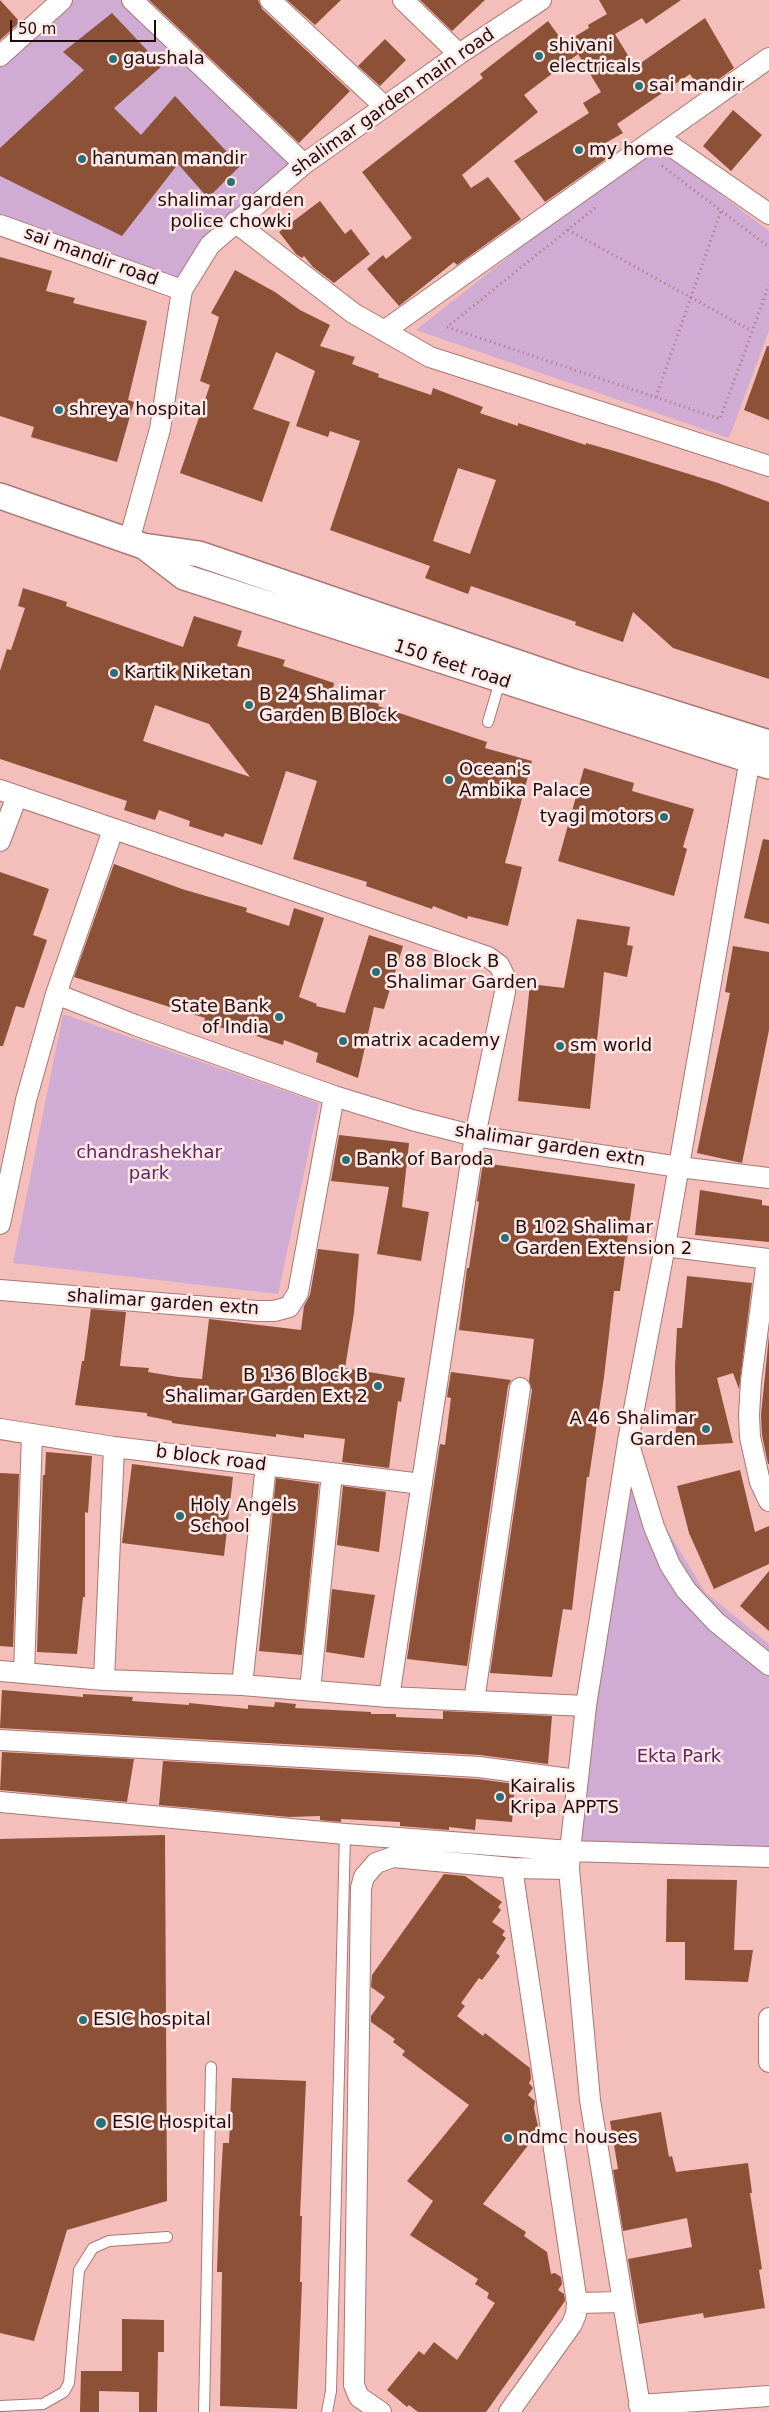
<!DOCTYPE html>
<style>
body{margin:0}
#map{position:relative;width:769px;height:2412px;overflow:hidden;background:#f4beba;font-family:"DejaVu Sans",sans-serif}
canvas{display:block}
.scale{position:absolute;left:10px;top:20px;width:146px;height:22px;box-sizing:border-box;border:2px solid #1f0d0c;border-top:0;padding-left:6px;font-size:15px;line-height:18px;white-space:nowrap;color:#1f0d0c;-webkit-text-stroke:4px #ffe8e6;paint-order:stroke}
</style>
<div id="map">
<canvas width="769" height="2412"></canvas>
<div class="scale">50 m</div>
</div>
<script>
const context = document.querySelector('canvas').getContext('2d');
context.lineJoin = 'round';
function paint(path, color) {
  context.fillStyle = color;
  context.fill(path, 'evenodd');
}
function poly(rows) {
  const path = new Path2D();
  for (const r of rows) {
    path.moveTo(r[0], r[1]);
    for (let i = 2; i < r.length; i += 2) path.lineTo(r[i], r[i + 1]);
  }
  return path;
}
function trace(path, color, width, dash) {
  context.strokeStyle = color;
  context.lineWidth = width;
  context.lineCap = dash ? 'butt' : 'round';
  context.setLineDash(dash || []);
  context.stroke(path);
}
function write(font, color, halo, rows, align = 'center') {
  context.font = font + ' "DejaVu Sans",sans-serif';
  context.lineWidth = 5;
  context.setLineDash([]);
  context.textBaseline = 'middle';
  context.strokeStyle = halo;
  context.fillStyle = color;
  for (const [text, x, y, turn = 0] of rows) {
    context.save();
    context.translate(x, y);
    context.rotate((+turn || 0) * Math.PI / 180);
    context.textAlign = isNaN(turn) ? turn : align;
    if (halo) context.strokeText(text, 0, 0);
    context.fillText(text, 0, 0);
    context.restore();
  }
}
paint(poly([
 [61,0,132,0,304,164,248,210,182,290,0,225,0,55],
 [653,143,769,231,769,331,729,438,416,330],
 [63,1014,319,1103,278,1294,13,1263],
 [632,1472,705,1592,769,1644,769,1851,574,1847]
]), '#d0abd3');
paint(poly([
 [0,0,20,22,0,40],
 [149,0,258,0,262,9,350,91,299,143],
 [287,0,341,0,315,25],
 [420,0,485,0,452,31],
 [599,0,681,0,646,24,642,18,615,34,635,67,705,18,734,68,701,92,690,74,617,124,623,133,602,145,609,157,545,202,514,161,589,113,583,103,601,92,578,54,524,95,538,112,462,175,471,188,488,177,521,219,457,265,454,262,399,306,367,269,383,255,386,259,412,238,362,172,483,78,480,74,548,21,564,43,589,28,588,25,607,14],
 [112,13,162,66,114,108,141,135,175,96,240,166,208,198,178,164,122,236,0,176,0,148,84,70,63,52],
 [385,39,406,60,380,86,358,66],
 [733,110,762,135,731,171,703,146],
 [320,201,345,234,351,229,370,254,334,283,313,267,304,256,302,258,296,254,279,232],
 [0,257,52,271,46,291,75,298,73,303,147,321,128,400,134,402,117,462,31,437,34,427,0,416],
 [235,270,275,292,300,310,330,325,320,346,355,357,352,364,379,374,378,377,431,395,433,388,483,407,480,413,518,426,518,423,586,445,586,443,621,453,718,483,769,502,769,679,673,648,633,612,623,642,575,625,576,622,471,586,468,594,425,578,430,566,330,530,360,441,330,431,328,437,296,426,315,371,276,352,253,409,290,422,262,502,180,473,210,385,200,381,219,317,211,313],
 [458,468,496,480,470,554,433,541],
 [767,346,769,346,769,420,744,410],
 [23,588,67,602,66,606,183,647,194,616,242,631,237,646,285,660,283,666,334,683,333,689,379,704,378,706,487,742,485,748,532,761,505,863,522,867,508,926,468,916,467,919,433,906,432,909,366,886,367,882,293,859,317,781,286,771,262,845,225,833,223,837,189,826,190,821,159,810,155,820,124,810,127,801,0,759,0,671,7,649,11,650,25,608,18,606],
 [155,705,209,724,250,777,143,741],
 [584,768,634,783,632,791,694,809,683,847,687,849,674,896,558,861],
 [763,839,769,840,769,924,744,918],
 [114,864,182,889,247,908,246,912,289,926,294,908,324,918,299,997,317,1004,316,1006,345,1013,369,935,403,946,384,1009,374,1007,358,1078,316,1062,318,1053,284,1040,283,1045,232,1028,232,1031,204,1022,205,1018,74,977],
 [0,872,49,889,33,935,47,940,24,1008,16,1006,3,1046,0,1046],
 [577,919,630,927,627,945,633,946,627,977,604,972,590,1109,518,1101,530,984,564,988],
 [733,946,769,952,769,1030,742,1163,697,1153,730,993,725,992],
 [339,1135,409,1143,402,1207,429,1212,421,1261,377,1254,389,1187,331,1181],
 [483,1163,635,1184,620,1291,614,1291,604,1377,589,1477,587,1477,572,1610,563,1609,552,1677,490,1673,532,1390,529,1381,534,1339,459,1330,467,1268,469,1268,479,1202,477,1201],
 [700,1190,762,1200,762,1205,769,1206,769,1242,695,1235],
 [318,1249,359,1254,354,1313,345,1368,405,1378,401,1402,398,1401,389,1468,342,1462,345,1439,304,1434,304,1438,276,1434,276,1437,253,1434,172,1423,172,1421,147,1416,147,1413,75,1405,82,1361,84,1361,91,1309,126,1312,120,1366,149,1368,148,1372,178,1377,202,1379,209,1319,301,1330,304,1306,310,1295],
 [687,1276,752,1283,739,1389,733,1373,717,1378,733,1443,682,1446,682,1436,676,1436,675,1367,677,1328,682,1328],
 [769,1335,769,1464,768,1464,762,1435,761,1415],
 [451,1372,511,1380,508,1386,467,1666,407,1659,440,1444,445,1445,451,1398,447,1397],
 [46,1452,92,1456,88,1513,85,1512,85,1597,83,1597,77,1654,37,1652,43,1475,45,1475],
 [132,1464,233,1477,224,1556,122,1543],
 [740,1470,755,1532,769,1526,769,1564,714,1589,689,1533,677,1486],
 [0,1473,19,1474,13,1647,0,1646],
 [276,1478,319,1484,302,1655,259,1651],
 [343,1486,386,1492,379,1552,337,1545],
 [769,1571,769,1631,740,1606],
 [332,1589,375,1595,364,1658,326,1652],
 [2,1690,83,1697,83,1694,133,1697,132,1701,189,1705,189,1703,248,1709,248,1705,274,1707,275,1702,296,1704,295,1708,371,1712,371,1714,396,1714,396,1717,443,1719,443,1711,552,1716,548,1764,480,1755,0,1728],
 [2,1752,134,1759,127,1802,0,1790],
 [163,1761,478,1779,515,1784,512,1822,476,1819,475,1830,449,1827,449,1830,400,1826,400,1822,341,1819,341,1822,320,1820,320,1816,289,1817,159,1805],
 [165,1835,167,2201,67,2230,34,2341,0,2333,0,1839],
 [444,1874,465,1876,502,1902,498,1907,501,1910,492,1922,505,1931,502,1935,506,1938,496,1953,500,1956,482,1980,479,1978,461,2003,465,2006,457,2016,483,2036,485,2033,530,2068,531,2079,529,2083,533,2088,528,2095,535,2101,534,2108,539,2131,483,2204,526,2232,524,2236,547,2252,551,2274,555,2273,561,2277,562,2284,558,2290,564,2294,565,2301,486,2412,418,2412,409,2405,407,2407,387,2390,419,2351,424,2355,434,2342,457,2360,495,2303,487,2298,489,2293,475,2284,478,2279,410,2235,433,2201,407,2181,469,2105,402,2055,405,2051,393,2042,395,2039,371,2022,371,2016,385,1997,371,1987,372,1975],
 [667,1879,737,1880,734,1950,753,1950,748,1982,685,1980,685,1942,666,1942],
 [232,2078,306,2081,300,2216,302,2216,300,2282,302,2282,297,2409,220,2406,222,2272,217,2272,219,2213,223,2143,229,2143],
 [661,2112,669,2157,672,2156,676,2172,748,2163,752,2193,750,2193,762,2269,759,2270,765,2308,704,2318,703,2313,639,2324,628,2259,692,2247,687,2218,623,2231,613,2170,618,2169,610,2121],
 [122,2319,164,2320,164,2352,158,2352,157,2412,139,2412,139,2392,99,2391,99,2412,80,2412,81,2371,122,2371]
]), '#8c5136');
const service = poly([
 [488,722,500,681],
 [0,2406,43,2404,64,2392,69,2383,79,2270,93,2248,109,2241,167,2237],
 [204,2412,211,2067],
 [327,2412,331,2391,345,1834]
]);
const minor = poly([
 [132,0,304,164],
 [270,0,384,106],
 [403,0,459,54],
 [0,56,62,0],
 [658,137,769,214],
 [235,222,353,313,430,357,769,466],
 [0,225,182,290],
 [384,331,769,58],
 [129,541,160,429,182,290,210,245,304,164,459,54,541,0],
 [0,790,488,957,499,965,505,977,505,992,475,1136,389,1697],
 [0,841,17,796],
 [56,994,135,1025,334,1096,412,1120,475,1136,679,1167,769,1178],
 [0,1224,26,1100,56,994,113,830],
 [665,1246,769,1259],
 [767,1259,751,1381,749,1415,750,1437,760,1482,769,1501],
 [0,1290,257,1311,274,1311,289,1307,298,1293,334,1096],
 [0,1429,114,1447,422,1484],
 [629,1445,654,1527,670,1565,686,1590,716,1622,769,1665],
 [0,1671,104,1680,242,1685,389,1697,586,1706],
 [24,1673,32,1434],
 [104,1680,114,1447],
 [242,1685,266,1465],
 [310,1690,332,1473],
 [474,1701,520,1388],
 [0,1740,479,1767,577,1780],
 [0,1802,345,1834,570,1851,769,1857],
 [769,2018,769,2062],
 [577,2303,623,2302],
 [639,2405,769,2396],
 [381,2412,359,2397,354,2385,361,1888,364,1877,376,1863,393,1857,512,1868,569,1869],
 [509,2412,572,2324,576,2314,577,2303,512,1868],
 [641,2412,590,2100,569,1869,570,1851,586,1706,628,1441,665,1246,752,747]
]);
const tertiary = poly([
 [0,496,143,546,199,554,574,682,769,743],
 [145,547,184,577,769,766]
]);
trace(service, '#a97874', 12);
trace(minor, '#a97874', 22);
trace(tertiary, '#a97874', 28);
trace(poly([
 [662,166,769,247],
 [595,208,447,327,720,419,769,285],
 [568,230,752,331],
 [656,397,721,211]
]), '#a17976', 3, [1, 4]);
trace(service, '#fff', 10);
trace(minor, '#fff', 20);
trace(tertiary, '#fff', 25);
for (const [x, y, r, color] of [
 [539,56,5,"#287179"],
 [113,59,5,"#287179"],
 [639,86,5,"#287179"],
 [579,150,5,"#287179"],
 [82,159,5,"#287179"],
 [231,182,5,"#287179"],
 [59,410,5,"#287179"],
 [114,673,5,"#287179"],
 [249,705,5,"#287179"],
 [449,780,5,"#287179"],
 [664,817,5,"#287179"],
 [376,972,5,"#287179"],
 [279,1017,5,"#287179"],
 [343,1041,5,"#287179"],
 [560,1046,5,"#287179"],
 [346,1160,5,"#287179"],
 [505,1238,5,"#287179"],
 [378,1386,5,"#287179"],
 [706,1429,5,"#287179"],
 [180,1516,5,"#287179"],
 [500,1797,5,"#287179"],
 [83,2020,5,"#287179"],
 [101,2123,6,"#287179"],
 [508,2138,5,"#287179"]
]) {
  const dot = new Path2D();
  dot.arc(x, y, r, 0, 2 * Math.PI);
  context.fillStyle = color;
  context.fill(dot);
  trace(dot, '#ffe8e6', 2);
}
write('18px', '#1f0d0c', '#ffe8e6', [
 ["shivani",549,46],
 ["electricals",549,67],
 ["gaushala",123,59],
 ["sai mandir",649,86],
 ["my home",589,150],
 ["hanuman mandir",92,159],
 ["shalimar garden",231,201,"center"],
 ["police chowki",231,222,"center"],
 ["shreya hospital",69,410],
 ["Kartik Niketan",124,673],
 ["B 24 Shalimar",259,695],
 ["Garden B Block",259,716],
 ["Ocean's",459,770],
 ["Ambika Palace",459,791],
 ["tyagi motors",654,817,"right"],
 ["B 88 Block B",386,962],
 ["Shalimar Garden",386,983],
 ["State Bank",269,1007,"right"],
 ["of India",269,1028,"right"],
 ["matrix academy",353,1041],
 ["sm world",570,1046],
 ["Bank of Baroda",356,1160],
 ["B 102 Shalimar",515,1228],
 ["Garden Extension 2",515,1249],
 ["B 136 Block B",368,1376,"right"],
 ["Shalimar Garden Ext 2",368,1397,"right"],
 ["A 46 Shalimar",696,1419,"right"],
 ["Garden",696,1440,"right"],
 ["Holy Angels",190,1506],
 ["School",190,1527],
 ["Kairalis",510,1787],
 ["Kripa APPTS",510,1808],
 ["ESIC hospital",93,2020],
 ["ESIC Hospital",112,2123],
 ["ndmc houses",518,2138]
], 'left');
write('18px', '#1f0d0c', '#ffe8e6', [
 ["shalimar garden main road",393,103,-35],
 ["sai mandir road",91,257,20],
 ["150 feet road",452,665,18],
 ["shalimar garden extn",550,1146,9],
 ["shalimar garden extn",163,1303,4],
 ["b block road",211,1459,7]
]);
write('18px', '#5e2563', '#ffe8e6', [
 ["chandrashekhar",149,1153],
 ["park",149,1174],
 ["Ekta Park",679,1757]
]);
</script>
